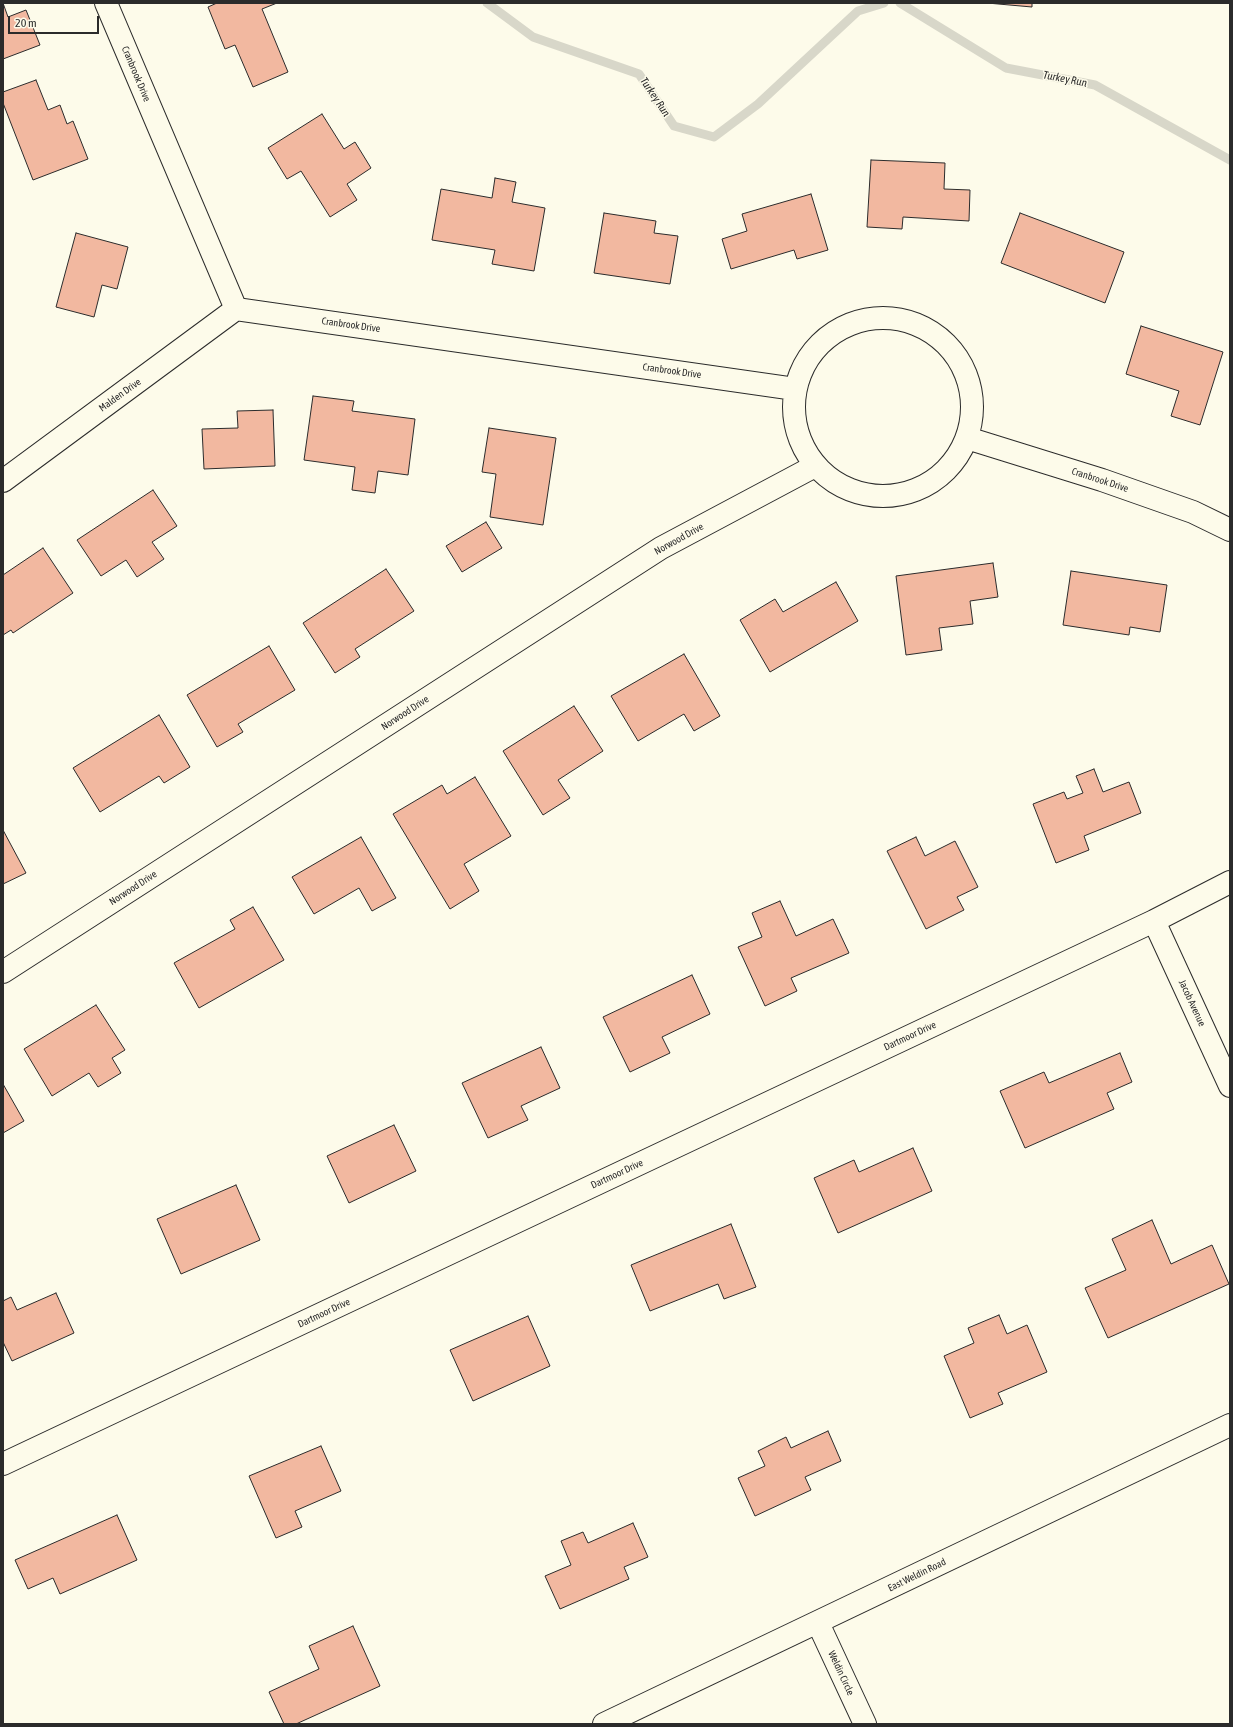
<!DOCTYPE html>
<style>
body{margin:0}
#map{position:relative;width:1233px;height:1727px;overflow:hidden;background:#fdfbea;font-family:"Asap Condensed",sans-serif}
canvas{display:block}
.frame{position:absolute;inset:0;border:4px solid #2b2b2b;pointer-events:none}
.scale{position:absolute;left:8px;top:16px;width:91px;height:18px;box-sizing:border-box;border:2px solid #2b2b2b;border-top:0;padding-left:5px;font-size:12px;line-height:14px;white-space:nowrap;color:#2b2b2b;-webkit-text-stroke:3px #fdfbea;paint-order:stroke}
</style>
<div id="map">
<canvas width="1233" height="1727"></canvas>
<div class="frame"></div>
<div class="scale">20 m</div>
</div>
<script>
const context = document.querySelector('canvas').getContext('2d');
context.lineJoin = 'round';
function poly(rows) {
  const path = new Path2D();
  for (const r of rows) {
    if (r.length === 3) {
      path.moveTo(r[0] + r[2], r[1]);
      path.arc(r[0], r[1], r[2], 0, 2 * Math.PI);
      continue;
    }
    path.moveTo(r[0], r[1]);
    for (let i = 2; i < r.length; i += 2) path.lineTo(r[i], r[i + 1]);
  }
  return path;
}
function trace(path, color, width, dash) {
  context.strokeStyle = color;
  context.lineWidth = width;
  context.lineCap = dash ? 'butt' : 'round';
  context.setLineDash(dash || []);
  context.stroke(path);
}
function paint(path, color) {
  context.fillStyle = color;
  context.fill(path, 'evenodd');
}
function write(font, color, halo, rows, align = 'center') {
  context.font = font + ' "Asap Condensed",sans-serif';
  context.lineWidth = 3;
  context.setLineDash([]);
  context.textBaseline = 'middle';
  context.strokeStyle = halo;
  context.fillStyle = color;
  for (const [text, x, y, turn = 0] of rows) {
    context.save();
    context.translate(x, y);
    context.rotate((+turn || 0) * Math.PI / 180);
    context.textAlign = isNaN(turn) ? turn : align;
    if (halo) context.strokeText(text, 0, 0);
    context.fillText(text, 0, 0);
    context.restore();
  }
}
trace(poly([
 [487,3,533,37,639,74,674,126,714,137,758,104,858,11,884,3],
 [900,3,1006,68,1095,85,1230,160]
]), '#d8d7c9', 9);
const building = poly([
 [3,3,8,17,26,10,40,45,3,59,3,3],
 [217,3,277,3,262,9,288,72,253,87,235,45,225,49,208,7,217,3],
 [987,3,1032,3,1032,7,987,3],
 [36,80,48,110,60,105,67,124,73,121,88,159,33,180,3,103,3,92,36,80],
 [322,114,344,149,355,142,371,168,347,184,357,200,330,217,301,171,287,179,268,148,322,114],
 [871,160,945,163,944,189,970,190,969,221,903,217,902,229,867,227,871,160],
 [495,178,516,182,512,202,545,208,534,271,492,264,495,250,432,240,441,189,492,198,495,178],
 [811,194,828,250,797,259,794,250,731,269,722,239,747,231,742,214,811,194],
 [604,213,656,221,654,233,678,236,670,284,594,273,604,213],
 [1020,213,1124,252,1105,303,1001,263,1020,213],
 [76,233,128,247,117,289,102,285,94,317,56,307,76,233],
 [1141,326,1223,352,1200,425,1171,416,1179,391,1126,374,1141,326],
 [313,396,354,401,352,411,415,419,408,475,378,471,375,493,352,490,355,467,304,460,313,396],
 [273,410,275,466,204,469,202,429,238,428,237,411,273,410],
 [489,428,556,438,543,525,490,517,496,474,482,472,489,428],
 [153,490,177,526,152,542,164,559,137,577,126,560,101,576,77,540,153,490],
 [486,522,502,548,462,572,446,546,486,522],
 [43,548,73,593,13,633,11,630,3,635,3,575,43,548],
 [993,563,998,597,970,601,973,624,939,628,942,650,906,655,896,576,993,563],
 [386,569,414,611,355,649,360,657,335,673,303,623,386,569],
 [1071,571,1167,585,1160,632,1130,627,1129,635,1063,625,1071,571],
 [836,582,858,621,770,672,740,620,775,599,783,612,836,582],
 [269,646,295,690,238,724,243,732,217,747,187,695,269,646],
 [684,654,720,716,694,731,684,714,638,741,611,696,684,654],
 [574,706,603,751,558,780,570,798,543,815,503,751,574,706],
 [159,715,190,767,164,783,159,776,100,812,73,768,159,715],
 [1094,769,1103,792,1129,782,1141,813,1084,836,1089,850,1056,863,1033,804,1064,792,1067,799,1083,793,1076,776,1094,769],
 [475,777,511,836,464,864,479,891,450,909,393,814,442,785,447,794,475,777],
 [3,830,26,873,3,884,3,830],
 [361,837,396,898,372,911,359,888,314,914,292,877,361,837],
 [916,837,925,856,955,841,978,887,957,897,964,910,926,929,887,851,916,837],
 [780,901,796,936,833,919,849,953,791,978,797,991,765,1006,738,947,762,937,752,913,780,901],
 [253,907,284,960,199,1008,174,963,235,929,230,920,253,907],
 [692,975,710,1014,662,1037,670,1053,630,1072,603,1017,692,975],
 [96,1005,125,1050,112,1058,121,1073,98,1087,89,1073,52,1096,24,1049,96,1005],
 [541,1047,560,1088,521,1106,528,1120,488,1138,462,1083,541,1047],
 [1120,1053,1132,1082,1107,1093,1114,1109,1025,1148,1000,1091,1044,1072,1049,1083,1120,1053],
 [3,1084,24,1121,3,1133,3,1084],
 [394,1125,416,1171,349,1203,327,1156,394,1125],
 [913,1148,932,1191,838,1233,814,1178,854,1160,859,1172,913,1148],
 [236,1185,260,1240,181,1274,157,1219,236,1185],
 [1152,1220,1171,1264,1212,1245,1229,1284,1108,1338,1085,1288,1126,1270,1112,1239,1152,1220],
 [731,1224,756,1287,724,1299,718,1284,650,1311,631,1265,731,1224],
 [56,1293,74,1333,12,1361,3,1342,3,1301,11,1297,17,1310,56,1293],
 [999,1315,1007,1334,1027,1325,1047,1372,998,1393,1003,1404,970,1418,944,1356,974,1343,968,1328,999,1315],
 [528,1316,550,1366,473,1401,450,1350,528,1316],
 [828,1431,841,1461,805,1477,811,1490,755,1516,738,1478,765,1466,758,1451,786,1437,791,1448,828,1431],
 [321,1446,341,1491,295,1511,302,1527,276,1538,249,1476,321,1446],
 [117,1515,137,1560,60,1594,53,1578,28,1589,15,1560,117,1515],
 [633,1523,648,1557,624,1567,629,1579,560,1609,545,1576,571,1565,561,1541,583,1532,588,1543,633,1523],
 [353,1626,380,1686,296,1724,284,1724,269,1692,319,1669,309,1646,353,1626]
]);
paint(building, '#f2b8a0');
trace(building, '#2b2b2b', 1);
const street = poly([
 [106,3,236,309],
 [236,309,795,389],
 [883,407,89],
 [967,438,1102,480,1193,512,1230,530],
 [3,481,236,309],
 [1154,921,1230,1086],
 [3,972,661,548,815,466],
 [3,1464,1154,921,1230,882],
 [818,1623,865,1724]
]);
const secondary = poly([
 [604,1724,1230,1425]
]);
trace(street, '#2b2b2b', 24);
trace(secondary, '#2b2b2b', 24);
trace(street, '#fdfbea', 22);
trace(secondary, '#fdfbea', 22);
write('10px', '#2b2b2b', '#fdfbea', [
 ["Cranbrook Drive",136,74,67],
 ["Cranbrook Drive",351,325,8],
 ["Cranbrook Drive",672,371,8],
 ["Malden Drive",120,395,-36],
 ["Cranbrook Drive",1100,480,18],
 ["Norwood Drive",679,539,-29],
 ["Norwood Drive",405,713,-33],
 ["Norwood Drive",133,888,-33],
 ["Jacob Avenue",1192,1003,65],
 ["Dartmoor Drive",910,1036,-25],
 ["Dartmoor Drive",617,1174,-25],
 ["Dartmoor Drive",324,1313,-25],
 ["East Weldin Road",917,1575,-26],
 ["Weldin Circle",841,1673,65]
]);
write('italic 11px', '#2b2b2b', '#fdfbea', [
 ["Turkey Run",1065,79,11],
 ["Turkey Run",655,97,56]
]);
</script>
